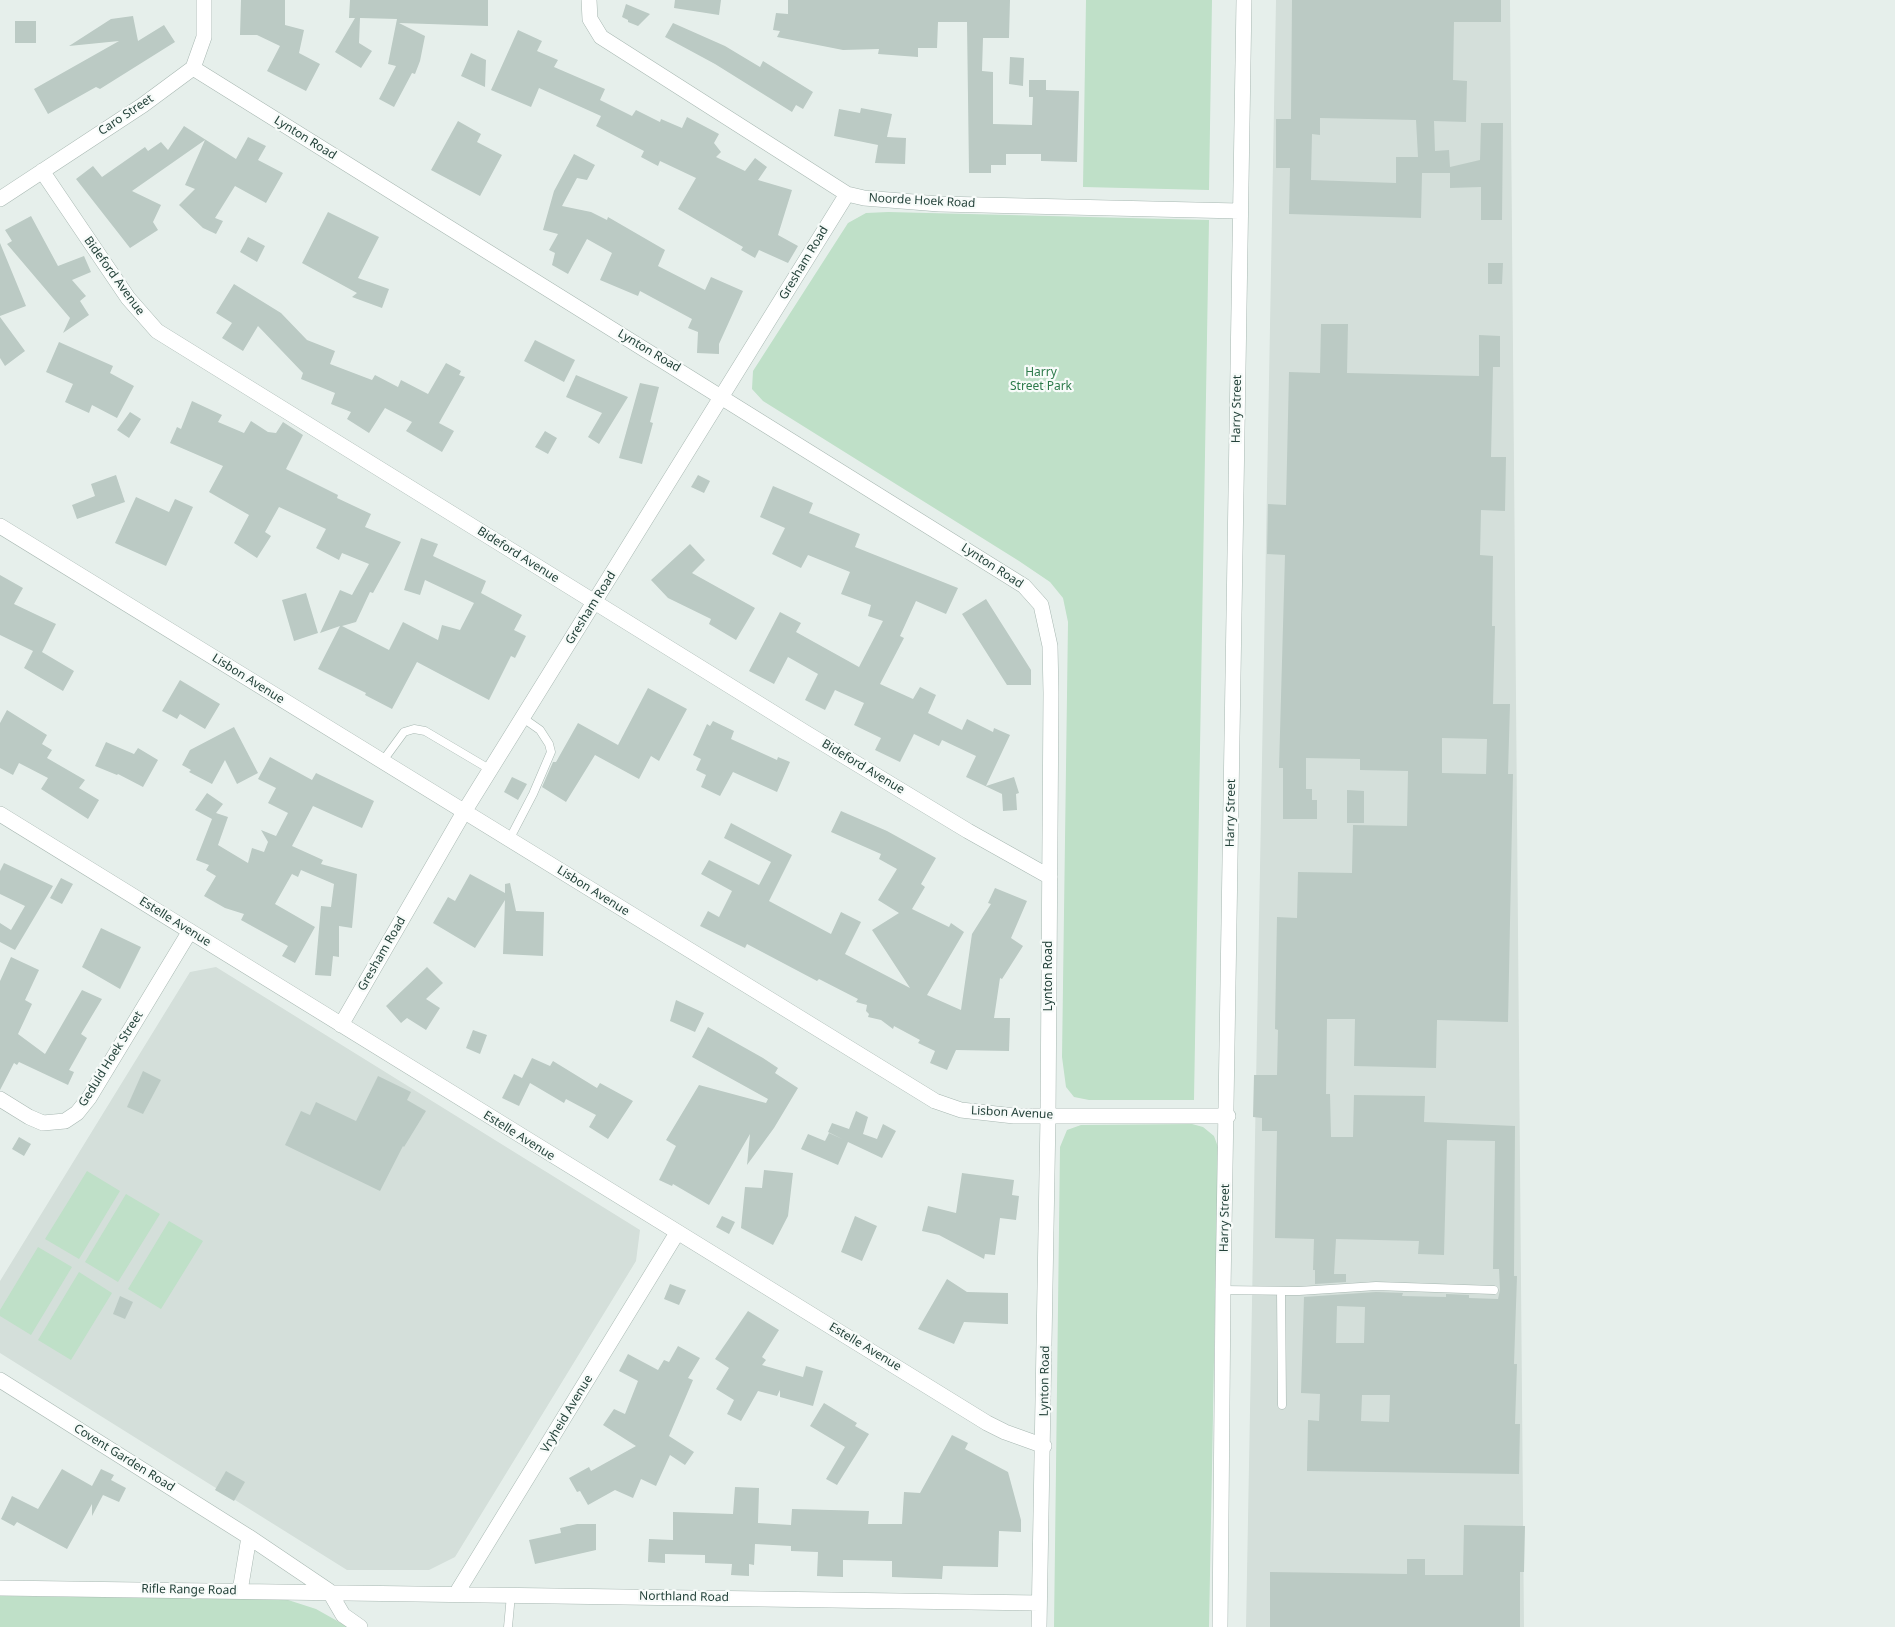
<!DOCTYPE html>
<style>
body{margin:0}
canvas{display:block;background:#e6efeb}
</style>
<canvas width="1895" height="1627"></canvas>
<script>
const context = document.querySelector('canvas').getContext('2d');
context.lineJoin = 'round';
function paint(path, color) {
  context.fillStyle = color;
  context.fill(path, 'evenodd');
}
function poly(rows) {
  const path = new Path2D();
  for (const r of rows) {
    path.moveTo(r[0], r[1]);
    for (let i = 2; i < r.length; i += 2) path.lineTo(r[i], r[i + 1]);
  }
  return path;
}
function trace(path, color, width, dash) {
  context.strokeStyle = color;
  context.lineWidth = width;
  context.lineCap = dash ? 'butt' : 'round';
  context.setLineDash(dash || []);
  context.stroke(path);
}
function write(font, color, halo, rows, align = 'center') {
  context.font = font + ' "Noto Sans",sans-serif';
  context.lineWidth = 4.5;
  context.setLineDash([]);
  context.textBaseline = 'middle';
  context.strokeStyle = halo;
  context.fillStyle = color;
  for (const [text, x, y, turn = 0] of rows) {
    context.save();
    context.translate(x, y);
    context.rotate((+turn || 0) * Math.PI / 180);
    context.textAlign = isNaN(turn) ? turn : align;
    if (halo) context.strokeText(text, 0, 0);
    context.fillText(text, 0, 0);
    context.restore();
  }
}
paint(poly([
 [1276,0,1510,0,1524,1627,1246,1627],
 [216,967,640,1230,636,1261,455,1557,429,1570,347,1570,0,1353,0,1281,190,972]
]), '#d4dfda');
paint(poly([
 [1086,0,1212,0,1209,190,1083,187],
 [888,212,1209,220,1194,1100,1089,1100,1074,1097,1066,1087,1062,1057,1068,622,1063,598,1050,582,1019,561,763,401,752,389,753,371,848,223,866,213],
 [1192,1124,1203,1127,1214,1136,1218,1147,1209,1627,1054,1627,1060,1147,1067,1130,1081,1125],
 [87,1171,120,1191,79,1259,45,1239],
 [126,1194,160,1214,118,1282,85,1262],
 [169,1221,203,1241,161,1309,128,1289],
 [38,1247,72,1267,31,1335,0,1316,0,1310],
 [79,1272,112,1293,71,1360,38,1340],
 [0,1596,285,1599,316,1609,348,1627,0,1627]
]), '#bfe0c8');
paint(poly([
 [241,0,285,0,285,25,304,30,299,53,320,64,306,91,267,71,280,46,257,35,240,35],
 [350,0,488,0,488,26,399,23,425,36,420,61,415,74,412,73,394,107,379,99,396,66,388,64,397,19,360,18,359,43,372,51,361,68,335,52,355,18,349,18],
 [675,0,721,0,719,15,674,8],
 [788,0,1010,0,1009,38,983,38,982,71,993,72,993,124,1032,125,1033,97,1029,97,1029,80,1046,80,1046,90,1079,91,1077,162,1041,161,1041,154,1006,154,1006,165,991,165,991,173,969,173,967,22,938,22,937,48,918,48,918,57,878,54,879,49,843,50,777,37,780,31,773,30,776,13,788,14],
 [1292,0,1501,0,1501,22,1454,22,1453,80,1467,81,1466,122,1434,121,1435,151,1449,150,1450,167,1480,160,1481,123,1503,123,1502,220,1481,220,1481,187,1450,188,1450,173,1422,173,1421,218,1289,214,1290,168,1276,168,1276,119,1291,119],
 [1320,118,1416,120,1418,157,1396,157,1396,183,1311,180,1312,134,1320,135],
 [626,4,650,14,638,26,628,22,628,20,622,17],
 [133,16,138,41,164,25,175,42,100,89,96,87,48,114,34,89,119,41,69,46,111,19],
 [15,21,36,21,36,43,15,43],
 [673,23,725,46,760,67,763,61,813,92,803,109,796,105,792,112,715,64,665,37],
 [518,30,542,41,537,51,558,60,554,67,605,89,600,100,632,116,636,110,660,122,661,119,682,128,687,117,719,134,714,143,721,152,716,157,745,171,755,158,767,167,758,180,792,190,778,235,798,246,788,263,759,250,755,258,741,250,743,247,678,209,696,178,660,161,658,166,641,157,644,151,596,126,601,116,539,88,531,107,491,90],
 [471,53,486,60,485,87,461,76],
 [1010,57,1024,58,1023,86,1009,84],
 [861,108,892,114,887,137,906,138,905,164,875,163,878,145,834,136,839,109,860,113],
 [458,121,481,134,477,142,502,155,480,196,431,170],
 [184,126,236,159,248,137,266,146,258,160,283,173,266,203,235,186,215,218,223,221,216,234,203,228,179,205,195,189,185,185,205,140,132,191,161,205,153,222,158,230,130,248,76,179,93,166,102,177,145,147,148,151,161,142,168,150],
 [574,154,595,165,587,180,577,178,562,206,591,212,607,220,608,217,665,250,658,266,705,290,711,277,743,291,719,344,719,354,697,353,698,332,688,328,692,319,640,291,638,296,600,280,612,253,587,239,568,274,552,265,555,253,549,250,558,234,543,230,554,191],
 [328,212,379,237,358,278,389,289,382,308,352,297,357,293,302,263],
 [31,216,58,266,84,256,91,272,72,280,86,296,80,301,89,315,63,333,70,318,7,244,12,241,5,230],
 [248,237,265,246,257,262,240,252],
 [0,243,26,306,0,316],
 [1488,263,1503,263,1502,284,1488,284],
 [234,284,281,313,307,340,335,351,330,364,372,380,375,375,398,387,401,380,428,394,446,363,461,371,459,375,465,377,439,423,454,431,442,452,406,431,412,422,385,408,369,433,347,419,351,412,331,404,335,393,301,379,303,373,258,326,243,351,222,338,232,323,216,313],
 [0,317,25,351,5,366,0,358],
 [1321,324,1348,324,1347,373,1479,376,1479,335,1500,336,1500,367,1493,367,1491,457,1506,457,1505,511,1481,510,1480,555,1493,556,1492,626,1495,626,1493,704,1510,704,1508,774,1513,774,1508,1022,1437,1020,1436,1068,1354,1066,1355,1019,1327,1019,1326,1094,1330,1094,1331,1137,1353,1137,1354,1095,1425,1096,1424,1122,1515,1126,1514,1276,1517,1276,1514,1364,1517,1364,1515,1424,1520,1424,1519,1474,1307,1471,1308,1420,1319,1421,1320,1394,1301,1393,1304,1297,1376,1292,1403,1293,1402,1296,1446,1297,1446,1294,1469,1295,1469,1298,1498,1299,1500,1290,1499,1269,1493,1269,1495,1141,1447,1140,1444,1255,1418,1254,1419,1241,1336,1239,1334,1274,1346,1274,1346,1282,1315,1284,1315,1270,1313,1270,1314,1239,1275,1238,1277,1131,1262,1131,1262,1118,1253,1117,1254,1075,1277,1075,1278,1030,1275,1029,1277,917,1297,918,1298,872,1352,873,1353,825,1407,826,1408,771,1360,770,1360,759,1306,758,1306,789,1312,789,1312,800,1317,800,1317,819,1283,819,1283,768,1279,768,1285,555,1267,554,1268,504,1286,505,1289,372,1320,373],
 [1442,738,1487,739,1486,774,1442,773],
 [1337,1306,1365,1307,1364,1343,1336,1343],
 [1362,1395,1390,1395,1389,1422,1361,1421],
 [535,340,575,360,564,382,524,361],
 [59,342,113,366,110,373,134,386,117,418,92,405,89,413,65,402,73,384,46,372],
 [576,375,628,397,599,444,588,437,602,413,566,397],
 [640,383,659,387,650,422,653,423,642,464,619,458],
 [192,401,222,415,218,422,244,433,251,421,268,432,276,433,283,422,303,435,286,469,338,495,337,498,371,514,365,527,401,542,373,593,370,592,356,622,342,626,389,650,403,622,438,640,442,625,460,630,474,603,425,580,420,595,404,590,421,538,438,544,433,556,486,581,481,593,522,615,514,630,526,636,515,658,511,656,489,700,417,662,392,709,365,695,366,693,318,669,340,626,320,633,340,590,352,595,369,564,342,553,339,560,316,548,326,529,279,507,265,532,271,536,257,558,234,543,249,515,209,492,223,466,170,443,177,427,181,429],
 [130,412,141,419,129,438,117,430],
 [545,431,557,438,548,454,535,447],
 [116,475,125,502,77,519,72,505,95,496,91,484],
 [698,475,710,481,704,493,691,487],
 [773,486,813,503,809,513,860,534,855,547,958,588,946,614,916,601,900,636,904,638,880,684,913,699,920,687,936,695,928,713,962,730,967,719,993,732,994,728,1010,735,986,786,1014,777,1019,793,1016,794,1017,810,1003,811,1002,794,966,777,976,756,942,740,939,746,914,734,900,762,875,750,881,738,854,725,864,703,835,690,825,710,805,700,818,674,788,657,774,684,749,671,780,612,801,623,796,632,859,667,883,621,868,616,871,605,841,594,850,572,808,555,801,568,772,554,785,528,760,517],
 [136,497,169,512,175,499,193,507,166,566,115,543],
 [690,544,705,560,692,573,755,608,736,640,709,624,711,619,668,598,651,580],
 [0,575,23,588,14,604,56,624,42,652,74,671,63,691,24,668,33,651,0,635],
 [306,593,318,633,294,641,282,600],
 [986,599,1031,670,1031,685,1007,685,962,614],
 [180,680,220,704,205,729,180,714,177,719,162,711],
 [648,688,687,709,659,761,651,756,639,779,595,755,566,802,542,787,553,762,556,762,578,723,618,745],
 [7,710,47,735,42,744,52,750,47,758,85,780,79,788,99,800,88,819,41,789,48,778,19,763,13,775,0,768,0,723],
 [713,721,734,731,731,739,777,760,778,757,790,762,777,792,733,772,720,796,701,787,706,775,696,770,701,759,693,755,707,724,710,726],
 [234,727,258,773,237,784,225,760,212,784,189,772,191,770,182,765,190,750],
 [106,742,134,754,138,748,158,760,143,787,118,774,117,775,95,766],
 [270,757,312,780,316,773,374,801,362,828,313,806,292,846,323,860,321,864,357,874,352,928,339,926,339,957,333,956,331,976,315,975,321,906,331,907,334,884,301,870,298,877,292,874,275,904,315,927,295,963,282,956,288,946,241,920,244,914,225,908,204,896,216,876,206,870,209,865,196,860,212,819,195,810,207,793,223,804,216,813,228,817,218,845,248,863,252,848,264,852,268,842,261,830,276,836,288,813,268,803,276,788,258,779],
 [512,777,527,784,518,800,504,792],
 [1347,790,1364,791,1364,823,1347,823],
 [841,811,887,831,936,858,921,884,925,887,912,909,949,927,951,923,964,932,927,995,961,1010,972,934,991,904,988,903,995,888,1027,901,1011,938,1023,946,1002,979,1000,978,994,1018,1010,1018,1009,1051,956,1050,947,1070,930,1063,935,1051,918,1043,920,1040,894,1026,893,1029,881,1020,868,1017,869,1014,866,1011,867,1005,856,1002,858,999,819,979,817,981,747,944,745,948,700,926,708,911,719,917,732,891,701,874,709,860,759,885,771,862,724,838,731,823,792,855,769,901,831,934,841,912,861,922,845,954,910,988,872,930,899,913,878,900,897,869,879,859,881,854,831,832],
 [4,863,53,886,15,950,0,942,0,923,11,930,25,906,0,894,0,871],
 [470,874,505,893,505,884,510,883,516,911,544,912,543,956,503,954,505,900,475,948,433,923,448,897,455,901],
 [61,878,73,884,62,904,50,898],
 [101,928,141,947,120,989,82,967],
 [11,957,39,970,25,1000,32,1004,18,1034,45,1054,82,990,102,999,81,1034,87,1038,69,1070,74,1072,68,1085,19,1062,17,1065,14,1063,0,1090,0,981],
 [427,967,443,983,426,999,440,1008,426,1030,407,1018,401,1023,386,1006],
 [676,1000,704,1013,695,1032,670,1021],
 [708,1027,763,1058,778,1068,775,1073,798,1088,774,1128,747,1165,750,1134,709,1205,673,1184,672,1186,659,1180,676,1146,666,1140,699,1085,766,1103,768,1099,692,1057],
 [473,1030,487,1035,480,1054,466,1048],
 [532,1058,550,1066,553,1061,597,1088,600,1083,633,1101,608,1139,589,1127,596,1115,566,1099,564,1103,530,1083,519,1106,502,1098,514,1074,526,1080,522,1078],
 [143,1071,161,1080,143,1114,127,1107],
 [378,1076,411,1092,407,1100,426,1111,404,1147,403,1146,380,1191,285,1145,301,1111,310,1115,316,1102,356,1121],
 [856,1111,868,1117,863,1134,877,1139,883,1124,896,1131,882,1158,848,1142,838,1165,801,1149,808,1134,825,1141,829,1133,842,1139,828,1132,832,1123,849,1129],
 [19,1137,31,1144,24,1156,12,1149],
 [764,1170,793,1173,788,1216,773,1245,741,1228,745,1187,762,1188],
 [962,1173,1014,1180,1012,1195,1019,1196,1016,1220,1000,1218,995,1255,985,1254,984,1259,939,1235,922,1231,928,1206,956,1213],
 [722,1216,735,1222,729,1234,716,1227],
 [855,1216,877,1226,862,1261,841,1252],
 [947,1279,967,1292,1008,1293,1008,1324,964,1322,954,1344,918,1329],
 [670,1284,686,1290,679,1305,664,1299],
 [120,1296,133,1302,125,1319,113,1314],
 [748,1311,779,1330,762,1357,766,1360,762,1365,803,1377,806,1366,823,1371,813,1406,780,1397,780,1390,777,1396,758,1391,741,1421,727,1414,734,1400,716,1389,729,1368,715,1359],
 [678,1346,700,1358,688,1378,693,1380,669,1436,694,1452,685,1465,670,1455,656,1486,641,1479,633,1498,615,1490,588,1505,580,1491,577,1492,569,1478,589,1467,591,1471,636,1446,603,1425,614,1409,625,1414,638,1381,619,1371,628,1354,658,1370,664,1360,669,1362],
 [824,1403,857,1423,855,1426,869,1434,837,1485,826,1479,845,1447,810,1426],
 [952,1435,968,1443,965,1449,1008,1472,1021,1520,1021,1532,999,1531,998,1567,943,1566,942,1579,892,1577,892,1561,843,1560,843,1577,817,1576,818,1552,791,1551,791,1546,755,1544,754,1565,749,1564,749,1576,731,1575,732,1564,705,1563,705,1555,665,1554,665,1563,648,1562,649,1539,673,1540,673,1512,733,1514,735,1487,759,1488,758,1523,791,1525,792,1509,869,1511,868,1524,902,1524,904,1492,920,1493],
 [62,1469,92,1486,101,1469,114,1475,111,1480,126,1488,119,1502,103,1495,92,1516,92,1504,67,1549,17,1522,14,1526,1,1519,12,1496,38,1509],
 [226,1471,245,1482,234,1501,215,1490],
 [577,1524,596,1524,596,1550,535,1564,529,1540,561,1533,560,1528],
 [1464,1525,1525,1526,1524,1572,1520,1572,1520,1627,1270,1627,1270,1572,1407,1574,1407,1559,1425,1559,1425,1575,1463,1575]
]), '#bbcac4');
const service = poly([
 [382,762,404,732,414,729,425,731,491,770],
 [509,840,533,794,551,752,549,744,540,730,523,718],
 [1223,1290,1299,1291,1376,1286,1494,1290],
 [1281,1291,1282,1405],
 [508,1627,511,1595]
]);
const minor = poly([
 [589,0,590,19,601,37,847,194,864,198,939,204,1239,211],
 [193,68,1024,586,1041,605,1050,646,1051,693,1048,1116,1039,1627],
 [42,171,128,298,157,331,806,733,968,831,1050,877],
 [0,199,143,105,193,68,204,37,204,0],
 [0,526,935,1101,961,1110,1014,1116,1228,1116],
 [0,814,987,1423,1005,1432,1044,1446],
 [341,1025,464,812,847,194],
 [0,1099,29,1117,43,1123,65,1121,77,1113,89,1098,190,931],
 [0,1380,249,1537,329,1591],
 [0,1588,1039,1603],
 [240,1591,249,1537],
 [329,1591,343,1615,360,1627],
 [456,1594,677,1233],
 [1220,1627,1223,1290,1244,0]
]);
trace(service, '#a8b8b2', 9);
trace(minor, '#a8b8b2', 16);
trace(service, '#fff', 8);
trace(minor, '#fff', 15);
write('12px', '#24423a', '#f7fbf9', [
 ["Caro Street",126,115,-34],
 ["Lynton Road",305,138,32],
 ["Noorde Hoek Road",922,201,3],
 ["Gresham Road",804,263,-59],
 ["Bideford Avenue",114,276,54],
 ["Lynton Road",649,351,31],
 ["Harry Street",1237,409,-89],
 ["Bideford Avenue",518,555,32],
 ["Lynton Road",992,566,33],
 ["Gresham Road",591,608,-58],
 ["Lisbon Avenue",248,679,32],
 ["Bideford Avenue",863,767,31],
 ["Harry Street",1231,813,-89],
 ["Lisbon Avenue",593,891,32],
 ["Estelle Avenue",175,922,32],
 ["Gresham Road",382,954,-60],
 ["Lynton Road",1049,976,-90],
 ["Geduld Hoek Street",111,1059,-58],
 ["Lisbon Avenue",1012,1113,3],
 ["Estelle Avenue",519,1136,32],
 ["Harry Street",1225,1218,-89],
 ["Estelle Avenue",865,1347,31],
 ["Lynton Road",1045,1381,-89],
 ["Vryheid Avenue",567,1414,-59],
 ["Covent Garden Road",124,1458,32],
 ["Rifle Range Road",189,1590,1],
 ["Northland Road",684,1597,1]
]);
write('12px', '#2d7a4b', '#f7fbf9', [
 ["Harry",1041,373],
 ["Street Park",1041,387]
]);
</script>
